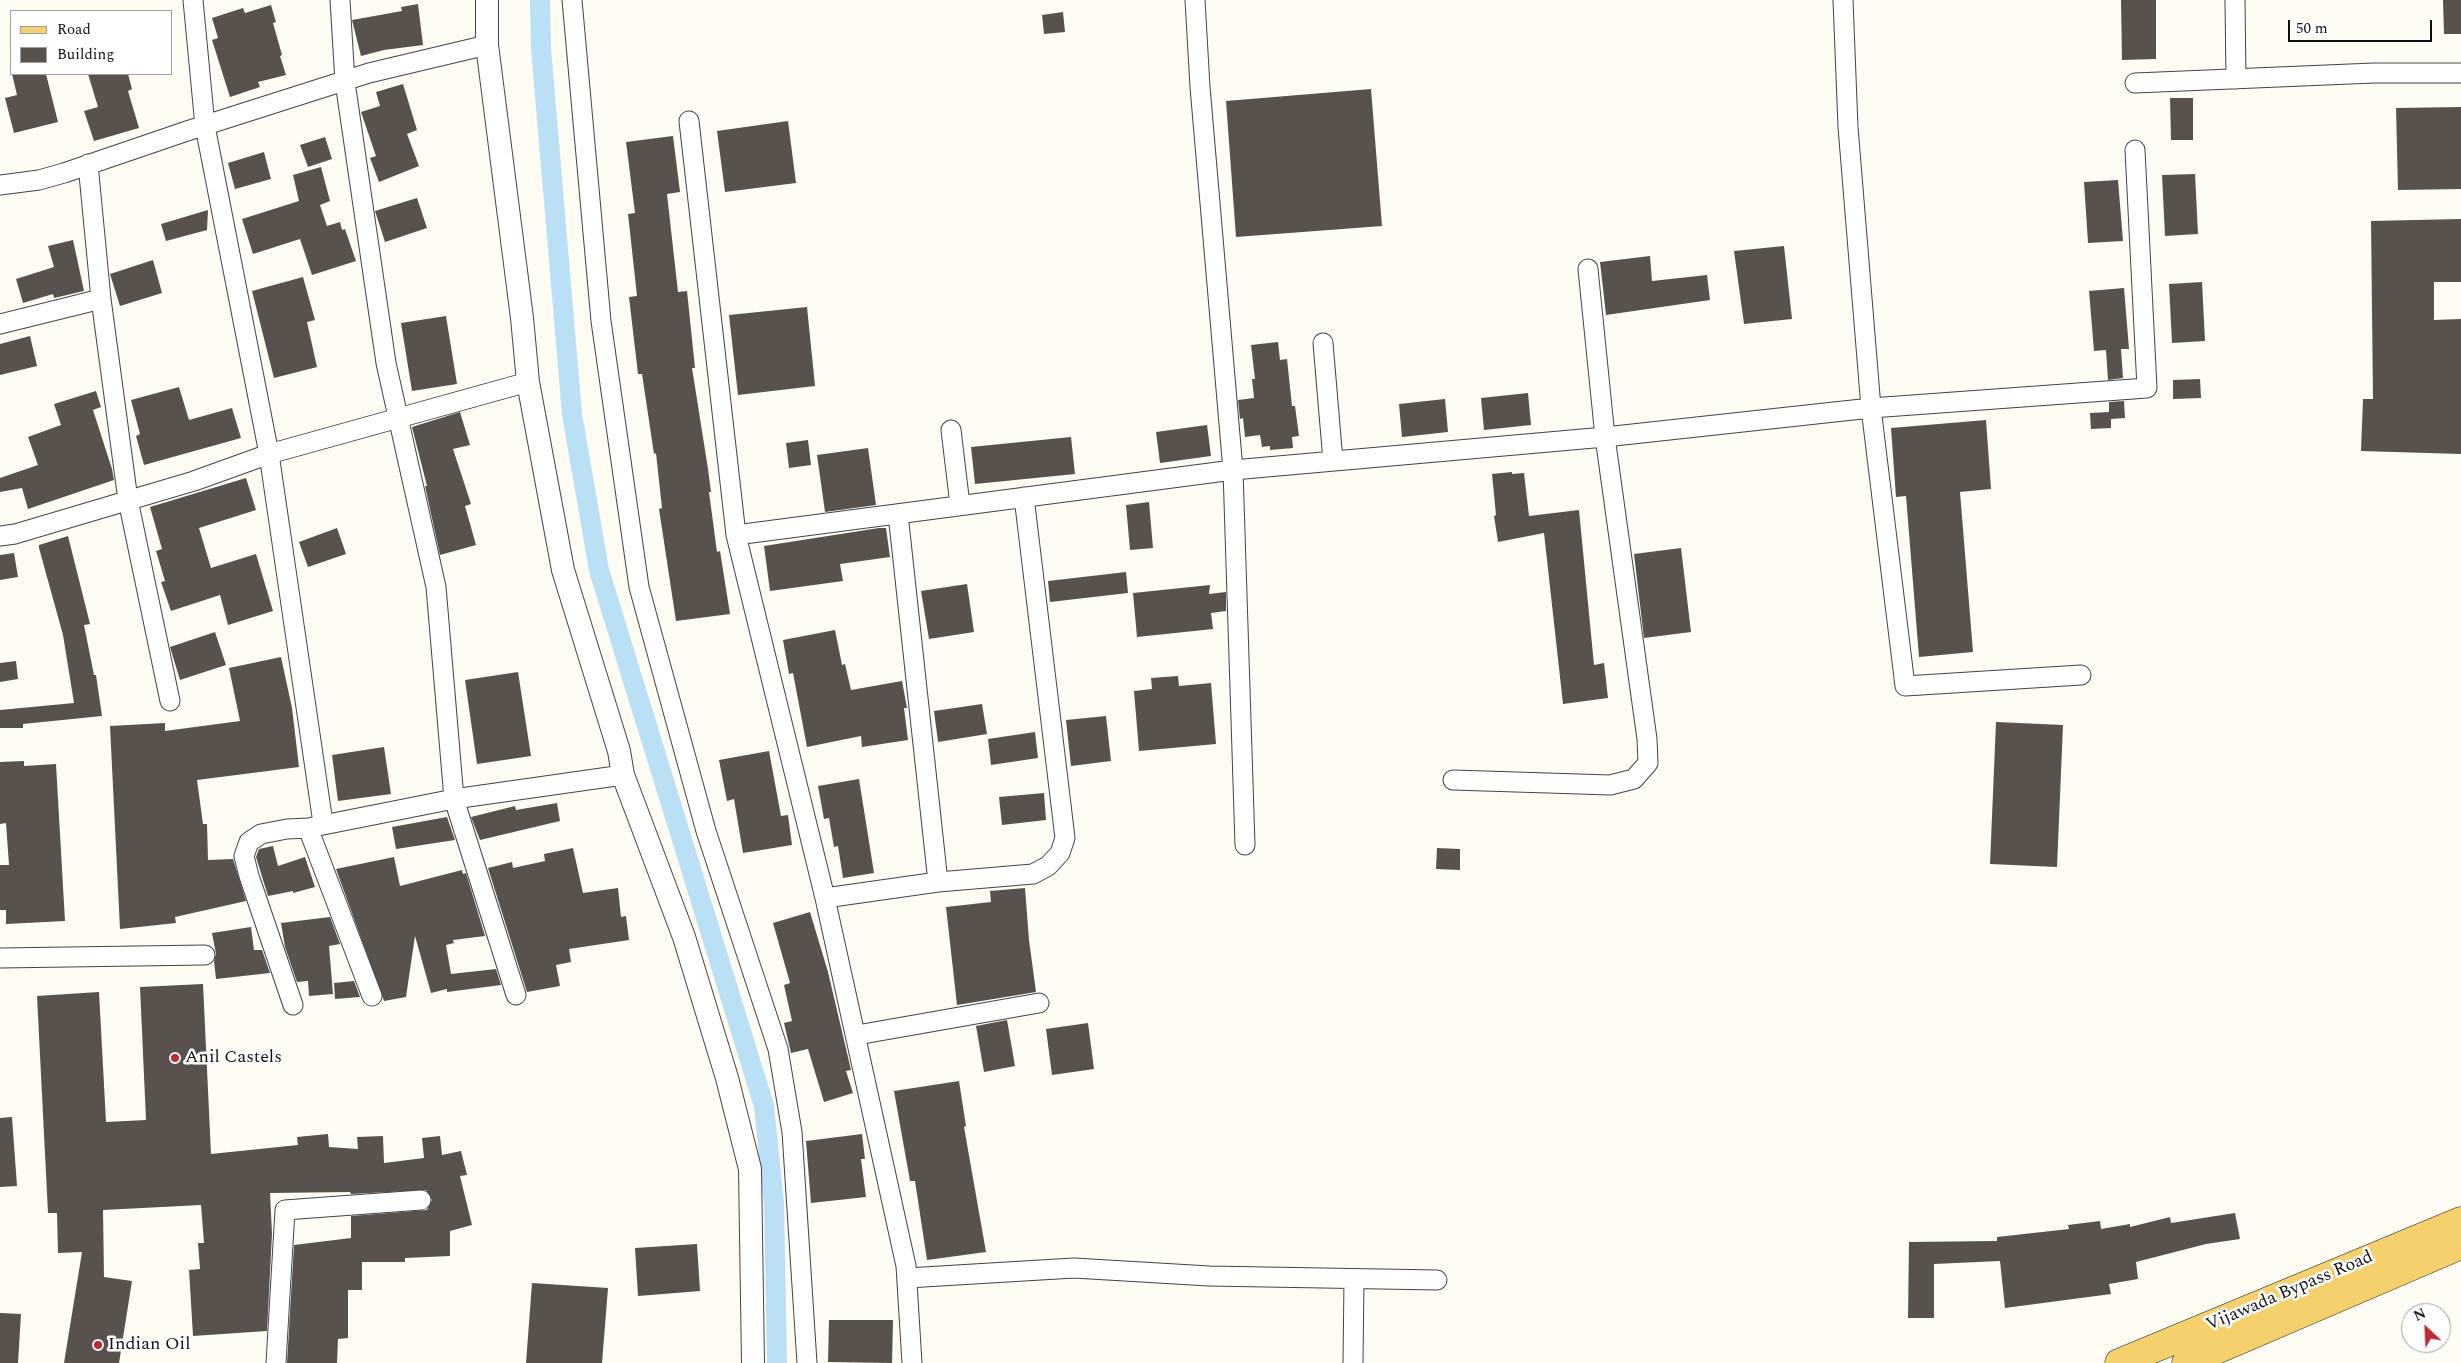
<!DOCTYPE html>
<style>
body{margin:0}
#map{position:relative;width:2461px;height:1363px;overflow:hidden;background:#fffcf3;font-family:Spectral,serif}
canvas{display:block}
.legend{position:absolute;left:10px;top:10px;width:162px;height:65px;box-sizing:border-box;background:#fff;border:1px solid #9f9f9f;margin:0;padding:6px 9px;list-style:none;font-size:15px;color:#101010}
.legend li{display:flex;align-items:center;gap:10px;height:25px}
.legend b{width:25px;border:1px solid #9f9f9f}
.north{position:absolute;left:2401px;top:1303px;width:50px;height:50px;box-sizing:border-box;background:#fff;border:1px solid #9f9f9f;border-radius:50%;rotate:335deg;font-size:14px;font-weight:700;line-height:20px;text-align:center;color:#101010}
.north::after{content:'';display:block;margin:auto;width:18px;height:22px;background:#be2a34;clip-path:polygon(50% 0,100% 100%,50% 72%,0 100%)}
.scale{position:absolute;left:2288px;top:20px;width:144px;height:22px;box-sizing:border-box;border:2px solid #101010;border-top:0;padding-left:6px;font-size:15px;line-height:18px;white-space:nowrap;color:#101010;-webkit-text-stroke:4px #fff;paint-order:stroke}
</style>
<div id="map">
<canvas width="2461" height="1363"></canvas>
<ul class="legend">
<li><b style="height:6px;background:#f5d16d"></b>Road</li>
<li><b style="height:14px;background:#58514c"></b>Building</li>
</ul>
<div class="north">N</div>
<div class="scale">50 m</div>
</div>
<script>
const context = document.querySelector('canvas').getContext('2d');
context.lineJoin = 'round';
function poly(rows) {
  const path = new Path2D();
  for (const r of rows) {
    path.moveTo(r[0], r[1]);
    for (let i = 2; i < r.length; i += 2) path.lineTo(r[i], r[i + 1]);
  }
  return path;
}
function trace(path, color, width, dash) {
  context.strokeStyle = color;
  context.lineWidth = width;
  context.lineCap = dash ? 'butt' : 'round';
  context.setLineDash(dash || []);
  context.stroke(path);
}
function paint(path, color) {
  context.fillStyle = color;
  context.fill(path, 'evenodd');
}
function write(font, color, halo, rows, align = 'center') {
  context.font = font + ' Spectral,serif';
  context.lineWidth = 5;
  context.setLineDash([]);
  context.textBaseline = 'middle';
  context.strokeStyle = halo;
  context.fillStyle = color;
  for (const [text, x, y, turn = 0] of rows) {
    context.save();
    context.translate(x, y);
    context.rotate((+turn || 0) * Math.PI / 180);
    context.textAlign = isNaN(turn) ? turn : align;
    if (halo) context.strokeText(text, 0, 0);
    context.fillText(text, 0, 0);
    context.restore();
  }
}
trace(poly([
 [540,0,541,48,572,414,599,570,764,1106,774,1203,777,1363]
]), '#b9e0f5', 20);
paint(poly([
 [2121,0,2156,0,2156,59,2122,60],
 [2443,0,2461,0,2461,34,2444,34],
 [418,4,423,45,384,50,361,56,352,20,402,11,401,7],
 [271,5,276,22,273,23,282,55,280,56,286,75,258,82,260,87,230,97,212,40,218,38,212,18,243,8,245,13],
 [1063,12,1065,32,1044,34,1042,15],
 [12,74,46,74,58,122,14,133,5,98,17,95],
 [88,74,128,74,132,89,128,91,139,128,94,141,84,111,98,107],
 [403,84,417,130,407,134,419,166,379,182,370,158,376,156,361,112,380,106,376,92],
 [1371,89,1382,226,1236,237,1226,101],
 [2170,98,2193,98,2193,140,2171,140],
 [2461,107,2461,189,2398,190,2396,108],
 [788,121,796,183,725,192,717,131],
 [673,136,680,192,667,194,678,292,687,291,695,368,692,368,708,469,711,492,709,492,717,552,720,551,730,614,676,621,659,509,662,508,656,453,654,454,642,374,638,374,629,297,637,296,628,214,635,213,626,142],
 [325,137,332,159,308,167,300,145],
 [264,152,271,179,235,189,228,163],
 [321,167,330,201,320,205,327,226,340,222,342,230,345,229,356,261,312,275,300,239,253,254,242,219,299,201,293,175],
 [2195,174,2198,234,2165,236,2162,175],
 [2118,180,2123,241,2088,243,2084,182],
 [417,198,427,228,385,242,375,211],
 [208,210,207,230,166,241,161,224],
 [2461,219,2461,282,2434,282,2434,320,2461,319,2461,454,2361,451,2363,399,2373,399,2371,221],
 [73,240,84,291,54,298,53,294,23,303,16,279,54,267,48,246],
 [1784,246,1792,319,1744,324,1734,251],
 [1650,256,1652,281,1707,275,1710,300,1606,315,1600,262],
 [153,260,162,293,120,306,110,274],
 [303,277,315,320,307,322,317,367,274,378,252,291],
 [2202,282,2205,341,2172,343,2169,284],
 [2124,288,2129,349,2121,349,2123,378,2108,380,2106,350,2094,351,2089,291],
 [807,307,815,386,738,395,729,315],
 [446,316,457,384,412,391,401,323],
 [30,336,37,366,0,375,0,344],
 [1278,342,1280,360,1287,359,1292,406,1295,406,1299,436,1292,437,1293,448,1270,450,1270,446,1262,447,1260,435,1245,437,1243,418,1240,419,1238,400,1254,398,1252,379,1255,379,1251,345],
 [2200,379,2201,398,2173,399,2173,380],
 [179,387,189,420,232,408,241,438,144,465,136,436,140,434,131,400],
 [96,391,101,407,93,410,112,469,114,480,28,509,22,488,0,492,0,478,38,465,28,437,61,425,54,404],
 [1528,393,1531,425,1484,430,1481,398],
 [1445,399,1448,432,1402,437,1399,404],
 [2124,401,2125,418,2111,419,2111,428,2091,429,2090,413,2109,412,2109,402],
 [460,412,470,445,453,449,471,504,465,506,476,545,440,555,425,486,427,486,412,427],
 [1986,420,1991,489,1960,492,1973,652,1919,657,1906,496,1896,497,1891,428],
 [1207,425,1211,456,1160,463,1156,432],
 [1071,437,1075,474,975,484,971,447],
 [808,440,811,465,789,468,786,443],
 [868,448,876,505,825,512,817,455],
 [1512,472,1512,474,1524,473,1529,516,1579,510,1594,665,1604,663,1608,698,1563,704,1544,533,1498,542,1494,516,1496,515,1492,474],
 [246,478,256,510,199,528,211,568,256,554,273,611,228,625,220,595,171,611,161,582,165,581,156,551,162,549,150,507],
 [1149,502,1153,548,1130,550,1126,505],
 [337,528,346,554,308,567,299,542],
 [879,528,886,528,890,557,840,564,843,581,770,591,764,546],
 [68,536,90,624,84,625,94,675,96,675,102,716,23,724,23,728,0,728,0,710,74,703,63,635,39,548,39,545],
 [1681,548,1691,632,1644,638,1634,554],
 [14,553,18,577,0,580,0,555],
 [1126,572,1128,593,1050,602,1048,581],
 [967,584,974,632,929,639,921,591],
 [1210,585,1209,594,1226,592,1226,611,1211,613,1213,629,1137,637,1133,593],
 [835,630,842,665,845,664,851,690,902,681,907,708,904,708,908,740,862,747,861,736,807,747,793,673,789,674,783,640],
 [215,632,226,665,180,680,170,647],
 [281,657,292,708,299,767,197,780,203,824,207,824,208,860,233,859,246,901,175,917,176,923,120,929,110,726,165,723,165,731,240,721,229,668],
 [16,661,18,679,0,682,0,663],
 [518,672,531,756,477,764,465,680],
 [1178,676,1179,686,1211,683,1216,744,1139,751,1134,691,1152,689,1151,678],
 [982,704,987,734,938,742,934,711],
 [1106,716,1111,761,1071,766,1066,720],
 [1996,722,2063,725,2057,867,1990,864],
 [1035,732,1038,758,991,765,988,739],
 [384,747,391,794,338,801,332,755],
 [769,751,781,816,788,815,792,845,743,853,734,799,727,801,719,760],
 [24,761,24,766,56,764,65,921,6,924,6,910,0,910,0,865,9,865,6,823,0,824,0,762],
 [859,779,874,873,843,878,838,846,834,847,829,818,824,819,818,786],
 [1044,793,1046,820,1002,825,999,797],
 [557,803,560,821,480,840,471,817,515,806,516,810],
 [447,817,455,840,396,849,392,827],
 [273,846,278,866,305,857,315,887,293,893,293,891,268,896,256,857,259,849],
 [573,848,583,893,618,888,621,917,626,916,629,940,569,949,571,962,556,965,560,986,527,992,488,868,512,862,513,868,545,861,544,854],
 [1437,848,1460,849,1460,870,1436,869],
 [394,857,400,886,462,870,463,874,466,873,485,936,453,940,454,943,446,945,451,974,496,969,501,985,447,992,447,989,431,993,415,936,406,997,384,1001,336,869],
 [1025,888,1029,940,1036,992,957,1005,946,907,991,902,990,891],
 [810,912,828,972,851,1070,846,1071,853,1093,824,1102,808,1049,791,1053,784,1023,792,1021,784,985,790,983,773,923],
 [330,917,340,944,329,946,333,994,309,996,308,981,297,982,285,947,281,923],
 [251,927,254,950,262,950,270,973,216,979,214,961,216,954,212,933],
 [354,981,360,997,335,999,334,983],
 [203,984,211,1154,298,1145,297,1137,328,1134,329,1147,358,1149,357,1137,383,1136,384,1163,424,1158,422,1138,440,1136,442,1155,461,1151,467,1175,460,1176,472,1225,450,1231,450,1256,405,1258,405,1262,362,1262,362,1290,348,1290,348,1338,338,1339,337,1363,287,1363,294,1245,351,1238,351,1216,427,1210,432,1200,426,1190,351,1194,350,1192,270,1193,272,1234,267,1331,193,1336,189,1270,200,1269,198,1243,204,1243,201,1205,103,1210,104,1277,132,1281,119,1363,64,1363,82,1252,58,1253,57,1213,48,1213,37,996,99,992,106,1122,146,1120,140,987],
 [1007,1020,1015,1066,984,1072,976,1026],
 [1088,1023,1094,1069,1052,1075,1046,1029],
 [959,1081,966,1126,964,1127,986,1252,927,1260,915,1181,910,1181,894,1091],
 [12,1117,17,1186,0,1187,0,1118],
 [862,1134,865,1159,861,1159,866,1197,811,1203,806,1141],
 [2235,1213,2240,1239,2206,1244,2136,1262,2138,1279,2109,1284,2111,1294,2005,1308,2000,1261,1934,1264,1934,1318,1908,1318,1909,1242,1997,1241,1997,1237,2069,1229,2068,1225,2100,1221,2101,1229,2130,1224,2130,1227,2170,1217,2171,1223],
 [697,1244,700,1291,638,1296,635,1248],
 [532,1283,608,1288,602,1363,526,1363],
 [0,1313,21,1314,18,1363,0,1363],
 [829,1320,893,1320,892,1363,828,1362]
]), '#58514c');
const minor = poly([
 [193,0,205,126,269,454,323,823],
 [340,0,345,82,386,363,436,587,454,799,516,995],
 [572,0,601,321,639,587,706,831,778,1049,792,1132,807,1363],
 [2235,0,2236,79],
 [2135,83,2374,73,2461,73],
 [689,121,736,535],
 [88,164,101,299,128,500,170,701],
 [0,185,39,180,64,173,187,131,369,73,487,45],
 [0,324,101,299],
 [1323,343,1333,461],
 [951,430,960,505],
 [898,514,938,882],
 [0,536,15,534,194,481,269,454,528,382],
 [2081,675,1905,686,1871,408,2147,388,2135,150],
 [1453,780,1610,785,1634,779,1648,763,1647,739,1605,437,1588,269],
 [308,828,372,996],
 [1245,845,1233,470,1605,437,1871,408,1848,127,1843,0],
 [825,898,938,882,1033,874,1048,866,1060,853,1065,838,1024,497],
 [0,958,205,955],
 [293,1005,249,876,244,856,249,842,261,834,287,829,308,828,454,799,623,775],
 [857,1035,1039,1003],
 [907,1278,1074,1268,1209,1276,1437,1280],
 [276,1363,285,1210,421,1200],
 [912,1363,906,1266,825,898,736,535,1233,470,1200,87,1195,0],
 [1353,1363,1354,1279]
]);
const tertiary = poly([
 [487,0,487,45,522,318,528,382,563,570,619,751,623,775,684,937,727,1078,750,1169,753,1363]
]);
const primary = poly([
 [2119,1363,2461,1221],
 [2186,1363,2461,1245]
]);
trace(minor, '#434343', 21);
trace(tertiary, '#434343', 24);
trace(primary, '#212121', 29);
trace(minor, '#fff', 19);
trace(tertiary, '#fff', 22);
trace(primary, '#f5d16d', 28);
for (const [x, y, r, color] of [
 [175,1058,5,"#be2a34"],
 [98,1345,5,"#be2a34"]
]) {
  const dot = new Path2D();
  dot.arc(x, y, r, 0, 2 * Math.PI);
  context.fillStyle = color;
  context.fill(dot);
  trace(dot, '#fff', 2);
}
write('18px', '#101010', '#fff', [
 ["Anil Castels",185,1058],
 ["Indian Oil",108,1345]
], 'left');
write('18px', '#101010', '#fff', [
 ["Vijawada Bypass Road",2290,1292,-23]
]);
</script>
